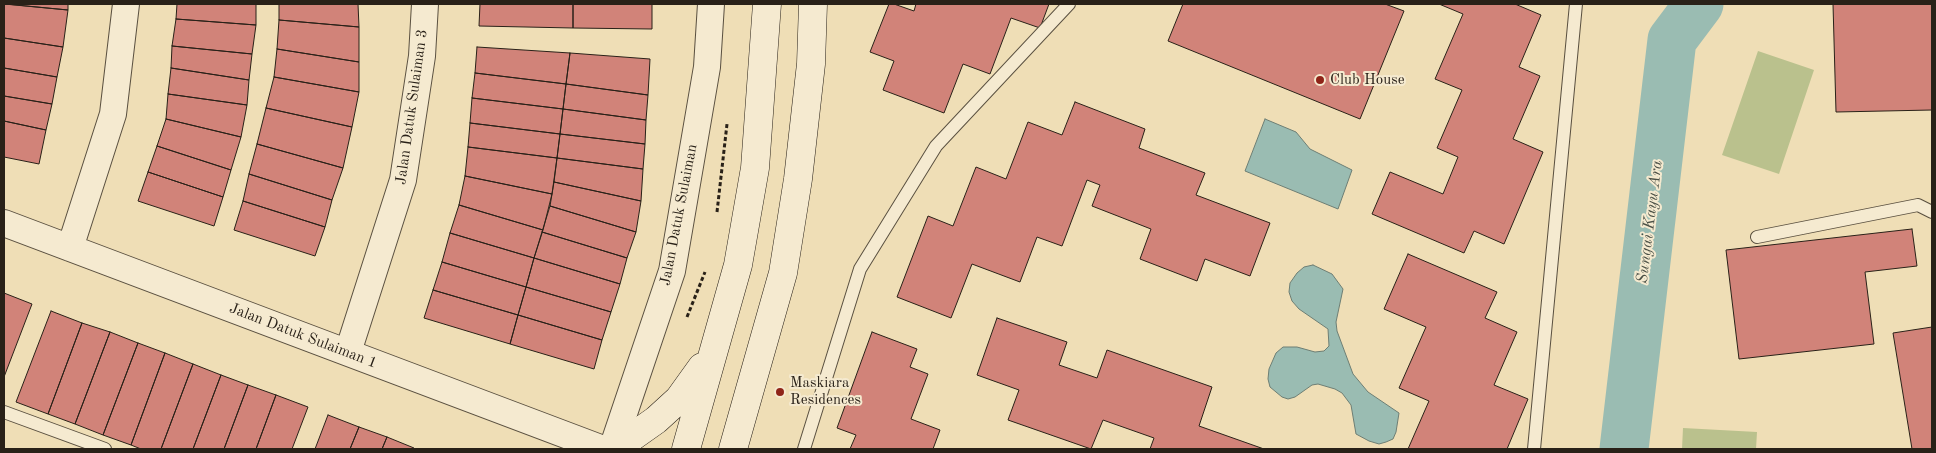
<!DOCTYPE html>
<style>
body{margin:0}
#map{position:relative;width:1936px;height:453px;overflow:hidden;background:#efdeb6;font-family:"Old Standard TT",serif}
canvas{display:block}
.frame{position:absolute;inset:0;border:5px solid #292118;pointer-events:none}
</style>
<div id="map">
<canvas width="1936" height="453"></canvas>
<div class="frame"></div>
</div>
<script>
const context = document.querySelector('canvas').getContext('2d');
context.lineJoin = 'round';
function paint(path, color) {
  context.fillStyle = color;
  context.fill(path, 'evenodd');
}
function poly(rows) {
  const path = new Path2D();
  for (const r of rows) {
    path.moveTo(r[0], r[1]);
    for (let i = 2; i < r.length; i += 2) path.lineTo(r[i], r[i + 1]);
  }
  return path;
}
function trace(path, color, width, dash) {
  context.strokeStyle = color;
  context.lineWidth = width;
  context.lineCap = dash ? 'butt' : 'round';
  context.setLineDash(dash || []);
  context.stroke(path);
}
function write(font, color, halo, rows, align = 'center') {
  context.font = font + ' "Old Standard TT",serif';
  context.lineWidth = 4;
  context.setLineDash([]);
  context.textBaseline = 'middle';
  context.strokeStyle = halo;
  context.fillStyle = color;
  for (const [text, x, y, turn = 0] of rows) {
    context.save();
    context.translate(x, y);
    context.rotate((+turn || 0) * Math.PI / 180);
    context.textAlign = isNaN(turn) ? turn : align;
    if (halo) context.strokeText(text, 0, 0);
    context.fillText(text, 0, 0);
    context.restore();
  }
}
paint(poly([
 [1758,51,1814,70,1779,174,1722,155],
 [1683,428,1757,432,1756,449,1682,449]
]), '#bac18d');
const water = poly([
 [1265,119,1296,132,1310,149,1352,170,1338,209,1245,171,1265,119],
 [1313,265,1332,274,1343,289,1336,322,1337,331,1353,374,1368,392,1399,413,1396,432,1393,439,1386,442,1379,444,1369,441,1356,434,1351,405,1342,393,1335,389,1318,384,1312,385,1295,397,1288,399,1282,397,1270,387,1268,379,1269,369,1276,353,1283,347,1297,347,1315,352,1324,351,1329,346,1328,329,1299,309,1292,301,1289,292,1290,283,1297,273,1304,267,1313,265]
]);
paint(water, '#9abcb2');
trace(water, '#6d7e74', 1);
trace(poly([
 [1624,449,1672,40,1699,4]
]), '#9abcb2', 49);
const building = poly([
 [4,4,68,10,63,47,4,38,4,4],
 [6,4,68,4,68,10,6,4],
 [177,4,256,4,256,25,176,19,177,4],
 [279,4,358,4,359,27,279,20,279,4],
 [480,4,573,4,573,28,479,26,480,4],
 [573,4,652,4,652,29,573,28,573,4],
 [889,4,894,4,914,11,916,4,1049,4,1040,28,1011,18,990,74,963,64,944,113,883,90,894,61,870,52,889,4],
 [1183,4,1385,4,1404,11,1360,119,1168,41,1183,4],
 [1439,4,1515,4,1541,15,1519,67,1540,76,1513,139,1543,152,1504,244,1474,231,1464,253,1372,214,1390,172,1443,194,1458,157,1437,148,1462,90,1435,79,1463,14,1439,4],
 [1833,4,1932,4,1932,110,1836,112,1833,4],
 [176,19,256,25,252,54,172,46,176,19],
 [279,20,359,27,359,62,277,49,279,20],
 [4,38,63,47,57,77,4,68,4,38],
 [172,46,252,54,249,80,171,68,172,46],
 [477,47,570,53,566,84,475,73,477,47],
 [277,49,359,62,359,92,274,77,277,49],
 [570,53,650,59,648,95,566,84,570,53],
 [4,68,57,77,52,104,4,96,4,68],
 [171,68,249,80,247,105,168,94,171,68],
 [475,73,566,84,563,109,472,98,475,73],
 [274,77,359,92,352,127,266,108,274,77],
 [566,84,648,95,646,120,563,109,566,84],
 [168,94,247,105,241,137,166,119,168,94],
 [4,96,52,104,46,130,4,121,4,96],
 [472,98,563,109,560,134,470,123,472,98],
 [1075,102,1145,129,1139,148,1205,173,1196,195,1270,223,1250,276,1205,259,1197,281,1140,259,1151,229,1092,206,1100,185,1087,180,1062,246,1037,237,1020,282,972,264,951,318,897,297,928,216,953,226,976,167,1006,179,1028,122,1062,135,1075,102],
 [266,108,352,127,343,168,257,144,266,108],
 [563,109,646,120,645,144,560,134,563,109],
 [166,119,241,137,231,170,157,146,166,119],
 [4,121,46,130,39,164,4,157,4,121],
 [470,123,560,134,557,158,468,147,470,123],
 [560,134,645,144,643,169,557,158,560,134],
 [257,144,343,168,332,200,249,174,257,144],
 [157,146,231,170,223,197,148,172,157,146],
 [468,147,557,158,552,194,465,176,468,147],
 [557,158,643,169,641,201,554,182,557,158],
 [148,172,223,197,214,226,138,201,148,172],
 [249,174,332,200,325,227,243,201,249,174],
 [465,176,552,194,543,230,459,205,465,176],
 [554,182,641,201,636,232,550,206,554,182],
 [243,201,325,227,315,256,234,230,243,201],
 [459,205,543,230,534,258,450,233,459,205],
 [550,206,636,232,627,258,542,232,550,206],
 [1912,229,1917,266,1865,272,1874,344,1739,359,1726,250,1912,229],
 [542,232,627,258,620,284,534,258,542,232],
 [450,233,534,258,526,287,442,262,450,233],
 [1408,254,1497,292,1485,318,1517,332,1494,385,1528,399,1507,449,1408,449,1429,401,1399,388,1426,327,1384,309,1408,254],
 [534,258,620,284,611,312,526,287,534,258],
 [442,262,526,287,518,315,433,290,442,262],
 [526,287,611,312,602,340,518,315,526,287],
 [433,290,518,315,510,344,424,318,433,290],
 [4,293,32,304,4,377,4,293],
 [51,311,82,323,48,414,16,402,51,311],
 [518,315,602,340,594,369,510,344,518,315],
 [997,318,1067,342,1059,365,1097,378,1107,350,1212,387,1199,426,1264,449,1150,449,1154,438,1103,420,1091,449,1008,420,1019,390,977,375,997,318],
 [82,323,110,332,75,424,48,414,82,323],
 [1932,327,1932,449,1912,449,1893,333,1932,327],
 [110,332,138,343,103,435,75,424,110,332],
 [872,332,917,349,910,367,928,374,911,419,940,430,933,449,850,449,856,435,837,428,872,332],
 [138,343,165,353,131,445,103,435,138,343],
 [165,353,193,364,161,449,141,449,131,445,165,353],
 [193,364,221,375,193,449,161,449,193,364],
 [221,375,248,385,224,449,193,449,221,375],
 [248,385,276,395,256,449,224,449,248,385],
 [276,395,308,407,292,449,256,449,276,395],
 [328,415,359,427,350,449,315,449,328,415],
 [359,427,387,437,382,449,350,449,359,427],
 [387,437,414,448,414,449,382,449,387,437]
]);
paint(building, '#d18379');
trace(building, '#292118', 1);
const lane = poly([
 [1757,237,1918,205,1932,212],
 [4,412,105,449],
 [804,449,860,269,936,146,1069,4],
 [1534,449,1576,4]
]);
const street = poly([
 [4,223,603,449],
 [70,248,113,114,126,4],
 [348,352,403,180,422,56,425,4],
 [612,449,672,271,707,67,711,4]
]);
const secondary = poly([
 [615,449,656,420,679,399,702,367],
 [686,449,738,265,755,168,767,4],
 [733,449,783,273,798,179,811,64,813,4]
]);
trace(lane, '#5a5040', 14);
trace(street, '#5a5040', 28);
trace(secondary, '#292118', 29);
trace(poly([
 [717,212,727,124],
 [687,317,705,272]
]), '#292118', 3, [4, 2.5]);
trace(lane, '#f5ead0', 12);
trace(street, '#f5ead0', 26);
trace(secondary, '#f5ead0', 28);
for (const [x, y, r, color] of [
 [1320,80,5,"#8f2418"],
 [780,392,5,"#8f2418"]
]) {
  const dot = new Path2D();
  dot.arc(x, y, r, 0, 2 * Math.PI);
  context.fillStyle = color;
  context.fill(dot);
  trace(dot, '#f5ead0', 2);
}
write('15px', '#292118', '#f5ead0', [
 ["Club House",1330,80],
 ["Maskiara",790,383],
 ["Residences",790,400]
], 'left');
write('15px', '#292118', '#f5ead0', [
 ["Jalan Datuk Sulaiman 3",412,107,-82],
 ["Jalan Datuk Sulaiman",679,215,-79],
 ["Jalan Datuk Sulaiman 1",303,336,21]
]);
write('italic 16px', '#4b5046', '#f5ead0', [
 ["Sungai Kayu Ara",1650,222,-83]
]);
</script>
